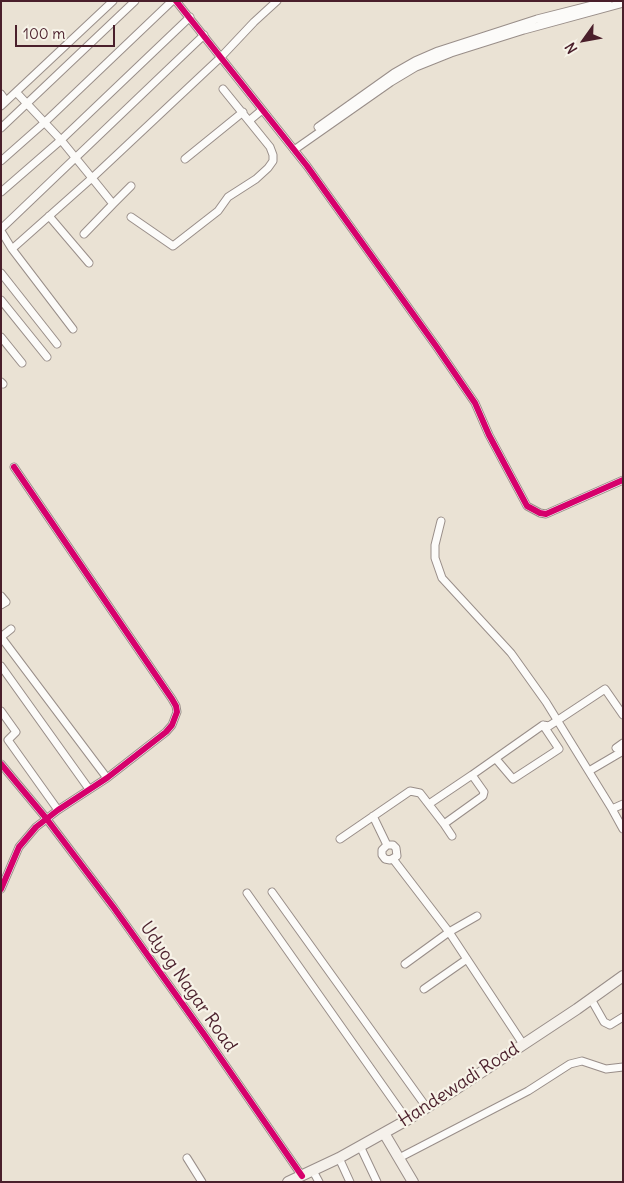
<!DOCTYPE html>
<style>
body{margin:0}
#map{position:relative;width:624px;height:1183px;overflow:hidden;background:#eae2d4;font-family:Delius,sans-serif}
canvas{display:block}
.frame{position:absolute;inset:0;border:2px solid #4a1f2b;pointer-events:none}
.north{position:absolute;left:559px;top:15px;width:50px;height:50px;-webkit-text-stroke:4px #f7f3e8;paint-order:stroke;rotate:238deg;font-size:14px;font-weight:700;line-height:20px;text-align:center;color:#4a1f2b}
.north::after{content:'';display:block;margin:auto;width:18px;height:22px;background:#4a1f2b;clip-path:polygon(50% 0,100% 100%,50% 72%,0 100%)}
.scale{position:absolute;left:15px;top:25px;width:100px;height:22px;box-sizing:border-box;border:2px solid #4a1f2b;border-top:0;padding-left:6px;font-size:15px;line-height:18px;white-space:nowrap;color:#4a1f2b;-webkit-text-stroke:4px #f7f3e8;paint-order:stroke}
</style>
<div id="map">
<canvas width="624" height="1183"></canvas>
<div class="frame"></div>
<div class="north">N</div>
<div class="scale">100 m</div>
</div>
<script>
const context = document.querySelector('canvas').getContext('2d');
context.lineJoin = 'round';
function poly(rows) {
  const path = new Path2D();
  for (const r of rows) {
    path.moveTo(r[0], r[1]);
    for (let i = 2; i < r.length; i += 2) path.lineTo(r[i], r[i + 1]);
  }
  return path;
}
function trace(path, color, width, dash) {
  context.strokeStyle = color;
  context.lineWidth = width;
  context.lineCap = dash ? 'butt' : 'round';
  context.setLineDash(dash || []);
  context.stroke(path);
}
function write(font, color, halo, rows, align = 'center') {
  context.font = font + ' Delius,sans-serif';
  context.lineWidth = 4.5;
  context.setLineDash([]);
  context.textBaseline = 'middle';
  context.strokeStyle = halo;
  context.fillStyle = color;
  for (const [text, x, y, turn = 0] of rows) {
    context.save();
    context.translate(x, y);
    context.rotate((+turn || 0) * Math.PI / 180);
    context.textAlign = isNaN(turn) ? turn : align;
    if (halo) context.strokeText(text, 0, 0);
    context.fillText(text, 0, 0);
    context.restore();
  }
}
const street = poly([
 [176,1,307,166,436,346,475,403,489,435,527,506,540,513,546,514,623,480],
 [1,94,6,101],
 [1,106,113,1],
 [250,120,262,110],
 [318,127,394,73,415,61,438,51,537,19,608,1],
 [1,128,135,1],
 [294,150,391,82,416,67,451,53,524,30,623,3],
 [185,159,243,112],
 [1,161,44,123,172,1],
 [1,192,61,140,190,17],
 [113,204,131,186],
 [49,216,89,263],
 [131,217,173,246,218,211,228,197,256,179,268,168,273,161,273,155,270,147,223,89],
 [1,229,204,35],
 [1,231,12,249,73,329],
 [84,234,113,204,92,178,221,57,254,22,277,1],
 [12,249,92,178,61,140,16,92],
 [1,273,57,344],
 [1,300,47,357],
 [1,337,22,363],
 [1,382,3,384],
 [441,521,435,545,435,558,442,578,511,653,546,702,612,809,623,829],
 [1,596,6,602,1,605],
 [1,637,107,778],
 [1,637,11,629],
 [1,666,89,789],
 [1,711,16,732,8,740,58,810],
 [616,748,623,743],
 [496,759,513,779,559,749,543,725],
 [1,764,46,818,114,908,206,1037,302,1176],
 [589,771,623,751],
 [429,804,472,775],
 [612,809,623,804],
 [373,816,387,845,393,845,396,848,397,856,390,860,385,859,382,855,382,850,387,845],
 [452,836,444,824,483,796,484,792,472,775,543,725,549,726,605,689,623,715],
 [340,839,410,791,420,793,444,824],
 [393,859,449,932,523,1044],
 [1,889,19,847,36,827,58,810,107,778,166,732,172,725,177,712,176,706,172,699,14,467],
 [272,892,427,1108],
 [247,893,407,1120],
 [405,964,449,932,477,916],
 [424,989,467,959],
 [591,999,604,1022,610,1025,623,1017],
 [360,1146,377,1182],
 [187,1158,202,1182],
 [339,1158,350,1182],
 [399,1158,528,1091,570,1064,582,1061,606,1069,623,1067],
 [313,1171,319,1182]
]);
const secondary = poly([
 [384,1133,413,1182],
 [288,1182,339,1158,407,1120,453,1091,577,1009,623,976]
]);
trace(street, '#998e89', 9);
trace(secondary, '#998e89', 12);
trace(street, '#fcfbf9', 7);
trace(secondary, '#f5f1eb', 10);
trace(poly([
 [176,1,307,166,436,346,475,403,489,435,527,506,540,513,546,514,623,480],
 [1,764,46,818,114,908,206,1037,302,1176],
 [1,889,19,847,36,827,58,810,107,778,166,732,172,725,177,712,176,706,172,699,14,467]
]), '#d6006c', 6);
write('18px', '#4a1f2b', '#f7f3e8', [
 ["Udyog Nagar Road",188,987,55],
 ["Handewadi Road",459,1085,-33]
]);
</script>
